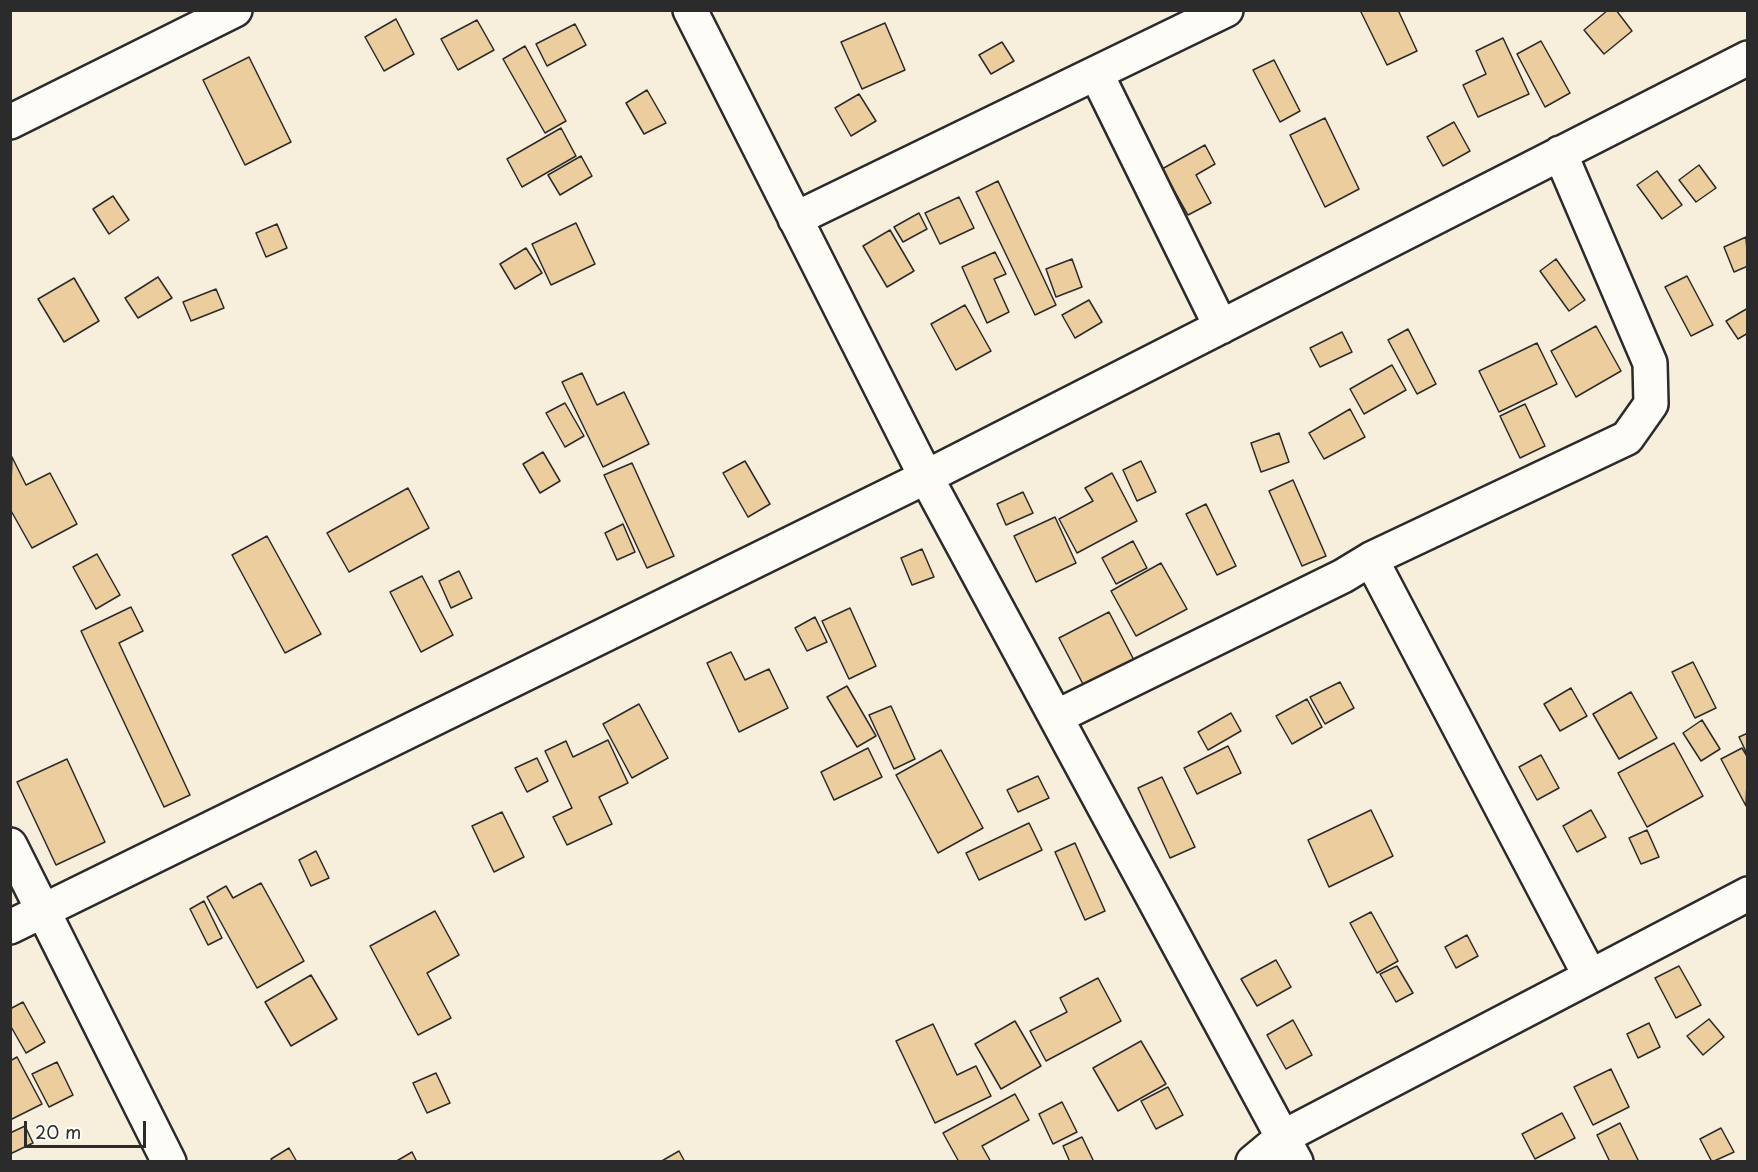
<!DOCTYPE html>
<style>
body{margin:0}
#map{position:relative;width:1758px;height:1172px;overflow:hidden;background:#f8eedc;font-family:"Playpen Sans",sans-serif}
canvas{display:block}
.frame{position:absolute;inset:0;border:12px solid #2b2b2b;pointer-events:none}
.scale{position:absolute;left:24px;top:1121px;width:122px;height:27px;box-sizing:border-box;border:3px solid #2b2b2b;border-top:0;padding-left:8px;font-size:18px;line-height:21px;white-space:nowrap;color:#2b2b2b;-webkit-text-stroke:4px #fdfcf7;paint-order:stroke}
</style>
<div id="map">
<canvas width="1758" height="1172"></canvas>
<div class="frame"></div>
<div class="scale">20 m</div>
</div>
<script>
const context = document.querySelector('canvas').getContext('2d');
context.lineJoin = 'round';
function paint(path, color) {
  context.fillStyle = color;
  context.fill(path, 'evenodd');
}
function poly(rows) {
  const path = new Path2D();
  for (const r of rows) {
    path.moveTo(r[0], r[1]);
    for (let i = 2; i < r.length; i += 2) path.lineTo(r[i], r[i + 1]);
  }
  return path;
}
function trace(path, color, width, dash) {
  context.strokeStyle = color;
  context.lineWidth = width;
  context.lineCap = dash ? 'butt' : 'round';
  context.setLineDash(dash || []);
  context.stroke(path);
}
const building = poly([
 [1360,10,1398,10,1417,51,1387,65,1360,10],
 [1608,10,1616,10,1632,31,1604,54,1584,30,1608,10],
 [396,19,414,54,384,71,365,37,396,19],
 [477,20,494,50,458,70,441,39,477,20],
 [885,23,905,70,862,89,841,42,885,23],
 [575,24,586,45,547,66,536,44,575,24],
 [1503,38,1529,94,1478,117,1463,85,1486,74,1476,51,1503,38],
 [1541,41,1570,93,1545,107,1517,54,1541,41],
 [1002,42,1014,61,991,74,979,55,1002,42],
 [525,46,566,121,545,133,503,59,525,46],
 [249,57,291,142,245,165,203,80,249,57],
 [1274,60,1300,111,1280,122,1253,70,1274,60],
 [647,90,666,123,644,134,626,103,647,90],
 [859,94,876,121,851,136,835,108,859,94],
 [1325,118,1359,189,1325,207,1290,135,1325,118],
 [1454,122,1470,151,1443,166,1427,137,1454,122],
 [561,128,576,156,522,187,507,159,561,128],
 [1205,145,1215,164,1196,175,1211,203,1188,215,1162,169,1205,145],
 [581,156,592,176,560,195,548,175,581,156],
 [1699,165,1716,188,1696,202,1679,180,1699,165],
 [1657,171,1682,205,1662,219,1637,185,1657,171],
 [998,181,1056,305,1035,315,976,192,998,181],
 [113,196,129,220,109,234,93,209,113,196],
 [959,197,974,228,940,244,925,213,959,197],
 [919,213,927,229,903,242,894,227,919,213],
 [576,223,595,264,551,285,532,244,576,223],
 [277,224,287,248,266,257,256,233,277,224],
 [890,230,914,271,887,287,863,246,890,230],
 [1746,237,1748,266,1734,272,1724,247,1746,237],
 [526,248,542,273,515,289,500,264,526,248],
 [995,252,1006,274,994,279,1009,312,987,323,962,267,995,252],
 [1072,259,1082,287,1056,297,1046,269,1072,259],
 [1556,259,1585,300,1569,311,1540,271,1556,259],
 [1687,276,1713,325,1691,336,1665,287,1687,276],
 [158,277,172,298,138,318,125,298,158,277],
 [74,278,99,321,64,342,38,299,74,278],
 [216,289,224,308,191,321,183,302,216,289],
 [1089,300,1102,322,1075,338,1062,315,1089,300],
 [965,305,991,351,956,370,931,324,965,305],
 [1748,308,1748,333,1738,339,1726,321,1748,308],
 [1596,326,1621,371,1576,397,1551,351,1596,326],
 [1408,329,1436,384,1417,394,1388,340,1408,329],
 [1342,332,1352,352,1320,367,1310,348,1342,332],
 [1537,343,1557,384,1499,412,1479,371,1537,343],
 [1392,365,1406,390,1364,414,1350,389,1392,365],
 [582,373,597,405,624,392,649,444,603,467,562,382,582,373],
 [565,403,584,436,565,447,546,413,565,403],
 [1525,404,1545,446,1520,458,1500,416,1525,404],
 [1350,409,1365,437,1324,459,1309,433,1350,409],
 [1279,433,1289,462,1261,472,1251,443,1279,433],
 [543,452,560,481,540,493,523,464,543,452],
 [12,457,26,485,50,473,77,524,32,548,10,509,12,457],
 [745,461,770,504,748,517,723,473,745,461],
 [1141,461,1156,492,1137,501,1123,470,1141,461],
 [632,463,674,556,647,568,604,475,632,463],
 [1112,473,1137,521,1077,553,1059,519,1093,501,1085,488,1112,473],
 [1293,480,1326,556,1302,566,1269,491,1293,480],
 [408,488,429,528,349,572,327,533,408,488],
 [1023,492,1033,513,1006,525,997,504,1023,492],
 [1206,504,1236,566,1217,575,1186,514,1206,504],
 [1055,517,1076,563,1036,582,1014,536,1055,517],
 [623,524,635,552,617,560,605,533,623,524],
 [267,536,321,634,285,653,232,555,267,536],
 [1133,541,1147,568,1116,584,1102,558,1133,541],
 [922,549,934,577,912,585,901,558,922,549],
 [97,554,120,595,96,609,73,567,97,554],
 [1161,563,1187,609,1136,636,1111,591,1161,563],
 [459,571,472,598,451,608,439,581,459,571],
 [422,576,453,635,421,652,390,592,422,576],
 [131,607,143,631,119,643,190,795,164,807,81,631,131,607],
 [850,608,876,666,849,679,822,621,850,608],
 [1109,612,1135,662,1085,688,1059,638,1109,612],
 [815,617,827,642,807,651,795,628,815,617],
 [731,652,745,680,769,669,788,708,739,732,707,663,731,652],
 [1693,662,1716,708,1695,718,1672,672,1693,662],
 [1340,682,1354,708,1325,724,1310,697,1340,682],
 [847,686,876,736,857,747,827,697,847,686],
 [1571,688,1587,716,1560,731,1544,704,1571,688],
 [1631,692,1657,738,1619,759,1593,714,1631,692],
 [1307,699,1322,727,1292,744,1276,716,1307,699],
 [639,704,668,758,632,778,603,724,639,704],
 [891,706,915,759,894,769,869,715,891,706],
 [1231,713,1241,731,1208,750,1198,732,1231,713],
 [1702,720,1720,749,1701,761,1683,733,1702,720],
 [1748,733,1748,756,1739,737,1748,733],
 [608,740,628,783,599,797,612,824,567,845,553,817,572,808,545,751,566,741,573,757,608,740],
 [1674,743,1703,796,1647,827,1618,773,1674,743],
 [1228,746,1241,773,1197,794,1184,768,1228,746],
 [868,748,882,777,834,800,821,772,868,748],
 [1742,748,1748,758,1746,806,1721,759,1742,748],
 [941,750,983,828,938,853,896,775,941,750],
 [1541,755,1559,788,1537,800,1519,767,1541,755],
 [537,758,548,781,527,792,515,768,537,758],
 [67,759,105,842,56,865,17,782,67,759],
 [1038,776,1049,798,1018,812,1007,790,1038,776],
 [1162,777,1195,847,1170,858,1138,788,1162,777],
 [1371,810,1393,856,1329,887,1308,840,1371,810],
 [1591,810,1606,837,1577,852,1563,826,1591,810],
 [502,812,524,857,494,872,472,826,502,812],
 [1029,823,1042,850,979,880,966,853,1029,823],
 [1647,830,1659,857,1641,864,1629,838,1647,830],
 [1075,843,1105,911,1085,920,1055,852,1075,843],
 [316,851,329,878,311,886,299,860,316,851],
 [261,883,304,961,257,988,207,897,226,886,233,898,261,883],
 [204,901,222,938,208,945,190,909,204,901],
 [435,911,459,955,427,973,451,1018,418,1035,370,946,435,911],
 [1371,912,1398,961,1377,973,1350,923,1371,912],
 [1467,935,1478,956,1456,968,1445,947,1467,935],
 [1276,960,1291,987,1257,1006,1241,979,1276,960],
 [1397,966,1413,993,1396,1002,1380,974,1397,966],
 [1679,966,1701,1005,1676,1018,1655,978,1679,966],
 [311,975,337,1019,291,1046,265,1002,311,975],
 [1098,978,1121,1021,1046,1061,1030,1031,1067,1012,1060,998,1098,978],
 [23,1002,45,1042,26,1053,10,1025,10,1009,23,1002],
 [1709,1019,1724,1037,1703,1055,1687,1036,1709,1019],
 [1293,1020,1312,1055,1286,1069,1267,1035,1293,1020],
 [1015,1021,1041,1066,1001,1089,975,1044,1015,1021],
 [1649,1023,1660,1047,1638,1058,1627,1034,1649,1023],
 [933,1024,957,1075,976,1066,991,1096,935,1123,896,1041,933,1024],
 [1141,1041,1166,1084,1118,1111,1093,1068,1141,1041],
 [17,1057,42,1104,10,1120,10,1061,17,1057],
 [57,1062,73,1095,49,1107,32,1074,57,1062],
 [1611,1069,1629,1107,1593,1125,1574,1087,1611,1069],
 [436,1073,450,1103,427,1113,413,1083,436,1073],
 [1168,1087,1183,1115,1156,1129,1141,1101,1168,1087],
 [1015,1094,1029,1120,982,1146,991,1162,959,1162,943,1133,1015,1094],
 [1062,1102,1077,1132,1053,1144,1039,1114,1062,1102],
 [1562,1113,1575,1138,1535,1159,1522,1134,1562,1113],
 [1620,1123,1639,1162,1610,1162,1597,1135,1620,1123],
 [25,1126,33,1143,10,1154,10,1133,25,1126],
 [1721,1128,1734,1152,1712,1162,1700,1139,1721,1128],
 [1082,1137,1094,1162,1070,1162,1063,1146,1082,1137],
 [289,1148,297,1162,273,1162,271,1159,289,1148],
 [679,1151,685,1162,660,1162,679,1151],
 [412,1152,417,1162,395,1162,412,1152]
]);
paint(building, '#ebcd9e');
trace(building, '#2b2b2b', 1.5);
const minor = poly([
 [690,10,926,477,1296,1162],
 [1096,73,1221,327],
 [10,122,235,10],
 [795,219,1226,10],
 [1371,559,1590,976],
 [1056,717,1343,576,1371,559,1627,438,1651,404,1650,363,1560,153],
 [10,845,169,1162],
 [10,927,926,477,1748,58],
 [1253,1162,1283,1137,1748,894]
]);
trace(minor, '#2b2b2b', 38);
trace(minor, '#fdfcf7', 33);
</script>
